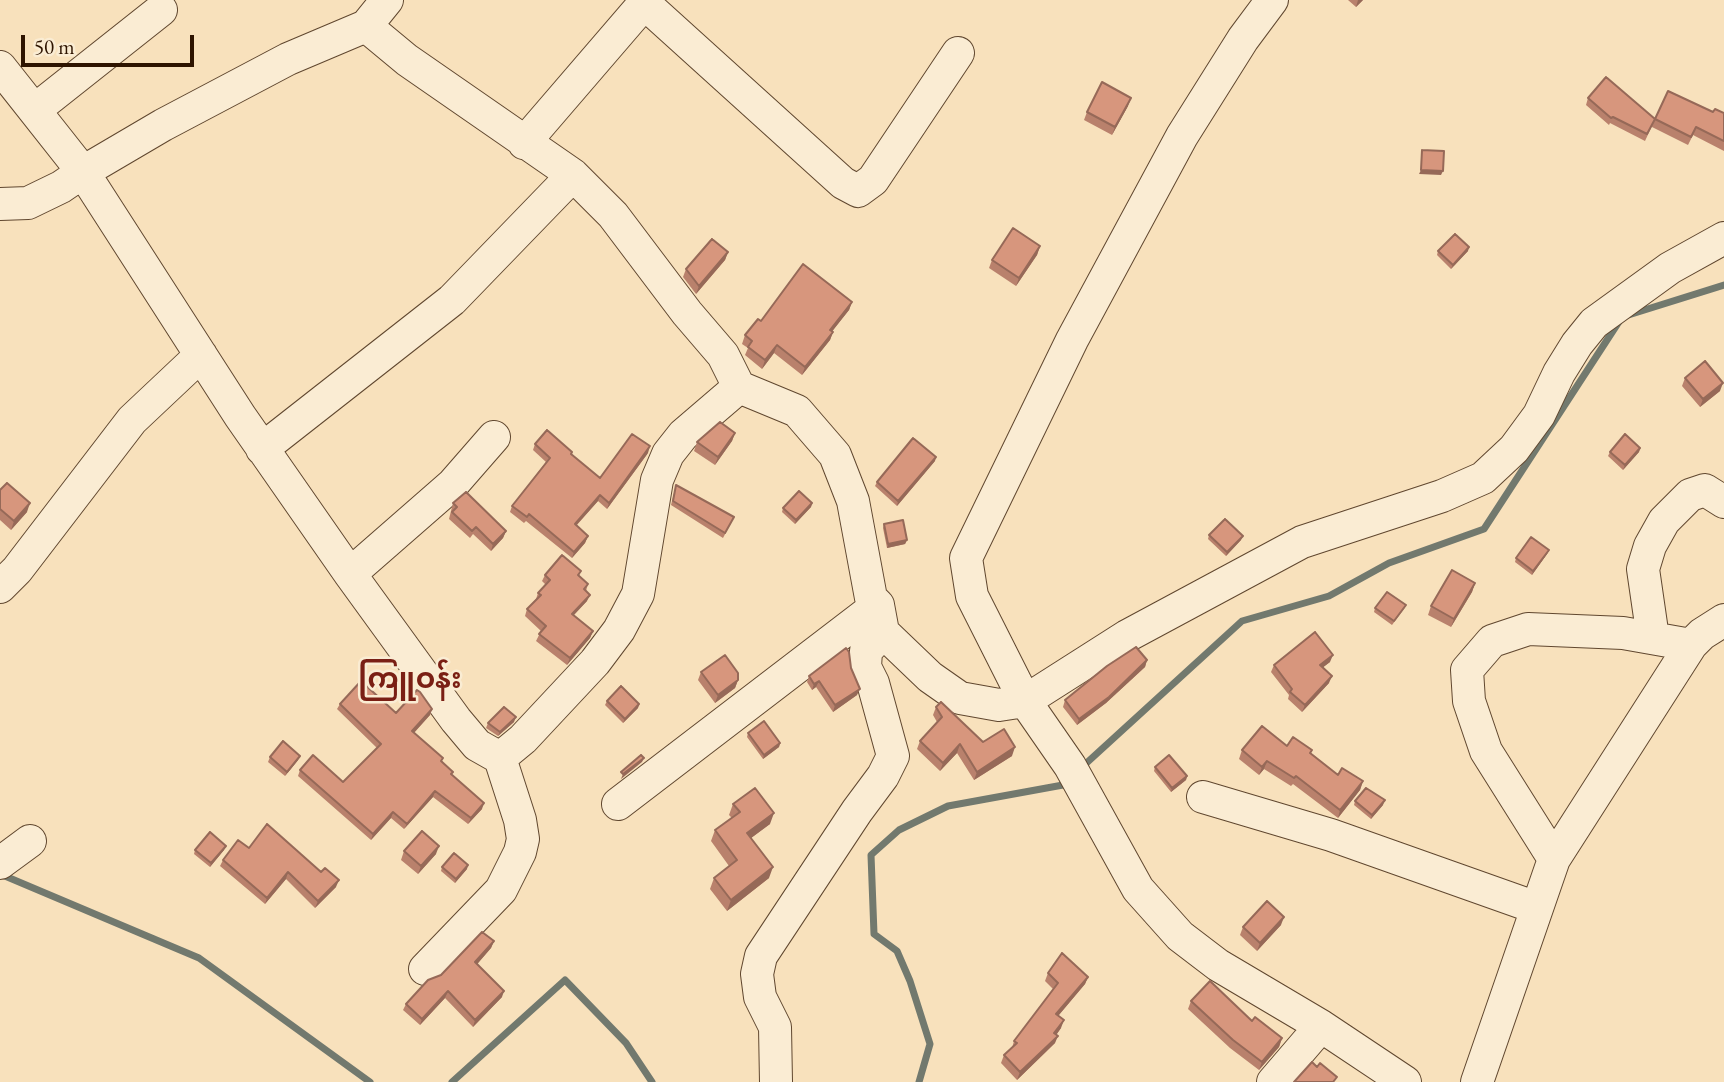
<!DOCTYPE html>
<meta charset="utf-8">
<style>
body{margin:0}
#map{position:relative;width:1724px;height:1082px;overflow:hidden;background:#f8e1bc;font-family:"EB Garamond",serif}
canvas{display:block}
.scale{position:absolute;left:21px;top:35px;width:173px;height:32px;box-sizing:border-box;border:4px solid #2e1400;border-top:0;padding-left:9px;font-size:21px;line-height:24px;white-space:nowrap;color:#2e1400;-webkit-text-stroke:5px #faecd3;paint-order:stroke}
</style>
<div id="map">
<canvas width="1724" height="1082"></canvas>
<div class="scale">50 m</div>
</div>
<script>
const context = document.querySelector('canvas').getContext('2d');
context.lineJoin = 'round';
function poly(rows) {
  const path = new Path2D();
  for (const r of rows) {
    path.moveTo(r[0], r[1]);
    for (let i = 2; i < r.length; i += 2) path.lineTo(r[i], r[i + 1]);
  }
  return path;
}
function trace(path, color, width, dash) {
  context.strokeStyle = color;
  context.lineWidth = width;
  context.lineCap = dash ? 'butt' : 'round';
  context.setLineDash(dash || []);
  context.stroke(path);
}
function paint(path, color) {
  context.fillStyle = color;
  context.fill(path, 'evenodd');
}
function write(font, color, halo, rows, align = 'center') {
  context.font = font + ' "EB Garamond","Noto Sans Myanmar",serif';
  context.lineWidth = 5;
  context.setLineDash([]);
  context.textBaseline = 'middle';
  context.strokeStyle = halo;
  context.fillStyle = color;
  for (const [text, x, y, turn = 0] of rows) {
    context.save();
    context.translate(x, y);
    context.rotate((+turn || 0) * Math.PI / 180);
    context.textAlign = isNaN(turn) ? turn : align;
    if (halo) context.strokeText(text, 0, 0);
    context.fillText(text, 0, 0);
    context.restore();
  }
}
trace(poly([
 [1081,768,1242,621,1329,596,1389,563,1484,529,1622,317,1724,285],
 [0,874,199,958,370,1082],
 [452,1082,565,980,626,1043,652,1082],
 [919,1082,930,1044,910,981,897,951,874,934,871,855,899,830,948,806,1063,785,1067,780]
]), '#72796e', 7);
const minor = poly([
 [1272,0,1243,39,1182,136,1072,340,966,558,972,596,1025,701,1070,766,1138,889,1180,936,1218,965,1321,1026,1405,1082],
 [644,3,843,183,858,191,873,180,958,53],
 [366,26,387,0],
 [0,67,83,172,240,416,350,574,456,720,477,745,500,758,523,739,595,662,619,630,638,594,657,480,668,454,683,435,739,387],
 [36,109,161,10],
 [524,143,647,0],
 [0,204,28,203,61,187,83,172,163,125,288,59,366,26,407,60,573,175,613,215,687,313,723,355,739,387,797,411,835,455,853,501,871,598,878,605,883,632,930,677,960,698,999,705,1025,701,1127,636,1302,542,1442,496,1483,478,1514,449,1539,415,1559,373,1577,344,1594,323,1670,268,1724,238],
 [262,449,452,300,573,175],
 [350,574,453,484,494,437],
 [0,587,17,570,132,420,201,355],
 [1653,638,1643,569,1650,546,1664,521,1690,495,1705,490,1724,502],
 [1203,797,1331,835,1537,908],
 [618,804,878,605],
 [1554,859,1486,751,1469,701,1467,670,1492,641,1528,629,1623,633,1691,645],
 [0,863,30,841],
 [425,969,501,890,520,852,523,839,520,820,500,758],
 [776,1082,775,1027,760,997,757,974,761,956,857,811,883,776,893,756,873,683,865,667,866,651,883,632],
 [1273,1082,1321,1026],
 [1477,1082,1554,859,1691,645,1702,634,1724,620]
]);
trace(minor, '#60472f', 34);
trace(minor, '#faecd3', 32);
paint(poly([
 [1348,0,1363,0,1356,7],
 [1588,98,1655,119,1713,112,1724,113,1724,151,1693,135,1688,145,1652,127,1652,126,1645,141,1610,123,1609,125,1586,105],
 [1128,106,1112,135,1084,120,1087,112],
 [1040,246,1037,255,1016,286,989,268,992,260],
 [1438,251,1468,251,1451,269,1437,255],
 [728,252,725,260,696,294,683,277,686,269],
 [852,302,849,310,832,331,833,332,830,340,802,375,774,353,762,369,745,355,748,348,742,344,745,335,761,321],
 [1685,378,1720,391,1700,407,1682,386],
 [735,433,732,441,715,465,694,451,697,442],
 [535,444,572,452,571,455,600,478,648,453,607,509,598,501,576,526,588,536,585,543,572,558,526,521,524,523,510,512,512,506,546,462,533,450],
 [1640,448,1639,452,1623,470,1608,456,1610,452],
 [935,461,897,506,875,486,877,482],
 [676,485,732,521,723,538,671,505],
 [0,490,27,512,11,530,0,520],
 [453,503,506,531,503,538,491,551,473,534,470,538,449,519],
 [812,503,811,507,795,524,782,512,783,508],
 [884,524,907,540,905,544,887,548,883,528],
 [1209,535,1241,540,1226,556,1208,539],
 [1549,550,1547,554,1532,575,1515,562,1516,558],
 [581,571,579,576,588,584,586,591,587,601,574,615,593,631,590,638,567,665,536,641,541,631,525,616,527,609,536,599,538,593,546,585,542,581,545,575],
 [1475,583,1472,592,1451,627,1428,615,1431,606],
 [1406,605,1404,609,1392,625,1374,612,1375,608],
 [1147,660,1145,667,1106,703,1077,725,1063,707,1065,700],
 [1330,662,1323,667,1329,683,1302,712,1288,699,1289,695,1271,672,1274,665],
 [701,672,738,680,735,688,715,703,698,680],
 [809,676,857,695,833,712,816,687,812,690,807,682],
 [607,701,639,704,638,708,623,723,605,705],
 [340,704,396,713,432,709,430,715,414,733,442,761,452,775,482,809,468,824,433,797,404,829,391,818,371,840,298,776,300,770,343,782,377,748,337,709],
 [936,707,983,742,1012,756,974,780,957,753,940,771,917,749,920,741,937,722,933,715],
 [514,722,498,736,486,728,488,723],
 [748,733,780,743,779,747,763,759,747,737],
 [1287,746,1312,750,1311,753,1338,775,1363,781,1360,790,1338,818,1293,784,1291,786,1264,769,1259,775,1239,759,1242,750],
 [270,757,298,760,285,776,268,762],
 [1155,767,1187,776,1186,780,1171,792,1154,771],
 [1355,801,1383,805,1371,819,1354,805],
 [733,804,770,824,751,838,769,878,727,911,710,889,714,878,729,866,711,841,715,830,732,818,729,815],
 [249,848,336,887,315,908,286,879,265,904,220,866,223,860],
 [195,850,224,850,210,867,194,854],
 [404,851,436,854,418,874,401,860],
 [442,867,467,869,455,883,441,871],
 [1281,925,1257,951,1240,935,1243,927],
 [494,941,491,948,477,964,502,997,473,1027,445,998,420,1025,403,1010,406,1004,441,975],
 [1048,973,1088,977,1085,984,1058,1016,1061,1028,1056,1035,1055,1043,1017,1080,1001,1063,1004,1055,1012,1048,1014,1041,1053,989,1045,981],
 [1191,1001,1252,1021,1282,1038,1279,1047,1259,1070,1230,1048,1188,1009]
]), '#b9816c');
paint(poly([
 [1358,0,1363,0,1356,7],
 [1131,98,1128,106,1112,135,1115,127],
 [1421,170,1443,171,1441,175,1419,174],
 [1040,246,1037,255,1016,286,1019,278],
 [1469,247,1468,251,1451,269,1453,265],
 [728,252,725,260,696,294,699,286],
 [852,302,849,310,827,338,830,330],
 [833,332,830,340,802,375,805,367],
 [777,345,774,353,762,369,765,360],
 [1723,383,1720,391,1700,407,1703,399],
 [735,433,732,441,715,465,718,457],
 [650,446,648,453,607,509,609,503],
 [1640,448,1639,452,1623,470,1625,465],
 [936,457,935,461,897,506,898,501],
 [600,495,598,501,572,530,575,524],
 [30,503,27,512,11,530,14,521],
 [812,503,811,507,795,524,796,520],
 [506,531,503,538,491,551,493,544],
 [588,536,585,543,572,558,574,552],
 [1243,536,1241,540,1226,556,1227,552],
 [907,540,905,544,887,548,888,544],
 [1549,550,1547,554,1532,575,1533,571],
 [1475,583,1472,592,1451,627,1454,619],
 [590,595,587,601,569,620,572,614],
 [593,631,590,638,567,665,570,658],
 [1333,655,1330,662,1317,672,1320,665],
 [1147,660,1145,667,1106,703,1077,725,1079,719],
 [1332,676,1329,683,1302,712,1305,705],
 [738,680,735,688,715,703,718,695],
 [819,681,816,687,812,690,814,684],
 [860,689,857,695,833,712,835,705],
 [639,704,638,708,623,723,625,719],
 [432,709,430,715,410,737,412,731],
 [516,717,514,722,498,736,500,732],
 [780,743,779,747,763,759,764,755],
 [960,744,957,753,940,771,943,763],
 [1015,747,1012,756,974,780,977,772],
 [300,756,298,760,285,776,287,772],
 [644,758,642,762,621,779,623,774],
 [1267,761,1264,769,1259,775,1262,767],
 [1187,776,1186,780,1171,792,1172,788],
 [1363,781,1360,790,1338,818,1340,810],
 [435,791,433,797,404,829,407,824],
 [1385,800,1383,805,1371,819,1372,815],
 [484,803,482,809,468,824,471,818],
 [393,812,391,818,371,840,373,834],
 [774,813,770,824,743,844,747,833],
 [226,846,224,850,210,867,211,863],
 [439,846,436,854,418,874,421,866],
 [468,865,467,869,455,883,456,879],
 [773,867,769,878,727,911,731,900],
 [288,872,286,879,265,904,267,898],
 [339,880,336,887,315,908,318,901],
 [1284,917,1281,925,1257,951,1260,943],
 [494,941,491,948,473,969,475,962],
 [1088,977,1085,984,1053,1022,1056,1014],
 [448,991,445,998,420,1025,422,1019],
 [504,991,502,997,473,1027,475,1020],
 [1064,1020,1061,1028,1052,1041,1054,1033],
 [1058,1036,1055,1043,1017,1080,1020,1072],
 [1282,1038,1279,1047,1259,1070,1262,1062]
]), '#966958');
const building = poly([
 [1606,77,1655,119,1647,134,1613,117,1611,118,1588,98,1606,77],
 [1102,82,1131,98,1115,127,1087,112,1102,82],
 [1668,91,1713,112,1715,109,1724,113,1724,141,1696,127,1691,137,1655,119,1668,91],
 [1422,150,1444,151,1443,171,1421,170,1422,150],
 [1013,228,1040,246,1019,278,992,260,1013,228],
 [1455,234,1469,247,1453,265,1438,251,1455,234],
 [712,239,728,252,699,286,686,269,712,239],
 [803,264,852,302,830,330,833,332,805,367,777,345,765,360,748,347,752,341,745,335,758,319,761,321,803,264],
 [1705,361,1723,383,1703,399,1685,378,1705,361],
 [720,422,735,433,718,457,697,442,720,422],
 [547,430,572,452,571,454,600,478,632,434,650,446,609,503,600,495,575,524,588,536,574,552,529,514,527,517,512,506,550,458,535,444,547,430],
 [1625,434,1640,448,1625,465,1610,452,1625,434],
 [913,438,936,457,898,501,877,482,913,438],
 [7,483,30,503,14,521,0,509,0,490,7,483],
 [676,485,734,517,725,533,673,501,676,485],
 [799,491,812,503,796,520,783,508,799,491],
 [466,492,506,531,493,544,476,527,472,531,452,512,457,507,453,503,466,492],
 [1225,519,1243,536,1227,552,1209,535,1225,519],
 [903,520,907,540,888,544,884,524,903,520],
 [1531,537,1549,550,1533,571,1516,558,1531,537],
 [562,555,581,571,578,575,588,584,584,589,590,595,572,614,593,631,570,658,539,634,546,626,527,609,541,595,538,593,550,580,545,575,562,555],
 [1452,570,1475,583,1454,619,1431,606,1452,570],
 [1387,592,1406,605,1394,621,1375,608,1387,592],
 [1315,632,1333,655,1320,665,1332,676,1305,705,1290,692,1292,689,1274,665,1315,632],
 [1136,647,1147,660,1109,697,1079,719,1065,700,1107,666,1136,647],
 [846,648,849,652,851,668,860,689,835,705,819,681,814,684,809,676,846,648],
 [725,655,738,673,738,680,718,695,701,672,725,655],
 [361,681,396,713,417,690,420,692,432,709,412,731,443,758,441,761,453,772,451,774,484,803,471,818,435,791,407,824,393,812,373,834,300,770,313,755,343,782,381,744,340,704,361,681],
 [621,686,639,704,625,719,607,701,621,686],
 [941,702,983,742,1004,729,1015,747,977,772,960,744,943,763,920,741,942,717,936,707,941,702],
 [504,707,516,717,500,732,488,723,504,707],
 [764,721,780,743,764,755,748,733,764,721],
 [1262,726,1287,746,1293,737,1312,750,1310,753,1338,775,1342,768,1363,781,1340,810,1296,776,1294,778,1267,761,1262,767,1242,750,1262,726],
 [283,741,300,756,287,772,270,757,283,741],
 [641,755,644,758,623,774,621,772,641,755],
 [1169,755,1187,776,1172,788,1155,767,1169,755],
 [755,788,774,813,747,833,773,867,731,900,714,878,737,860,715,830,740,812,733,804,755,788],
 [1366,788,1385,800,1372,815,1355,801,1366,788],
 [267,824,321,872,325,868,339,880,318,901,288,872,267,898,223,860,238,840,249,848,267,824],
 [422,831,439,846,421,866,404,851,422,831],
 [210,832,226,846,211,863,195,850,210,832],
 [454,853,468,865,456,879,442,867,454,853],
 [1267,901,1284,917,1260,943,1243,927,1267,901],
 [482,932,494,941,475,962,504,991,475,1020,448,991,422,1019,406,1004,428,980,441,975,482,932],
 [1062,953,1088,977,1056,1014,1064,1020,1054,1033,1058,1036,1020,1072,1004,1055,1017,1043,1014,1041,1058,983,1048,973,1062,953],
 [1210,981,1252,1021,1255,1017,1282,1038,1262,1062,1233,1040,1191,1001,1210,981],
 [1312,1062,1317,1067,1320,1063,1337,1077,1333,1082,1294,1082,1312,1062]
]);
paint(building, '#d7967d');
trace(building, '#966958', 2);
write('bold 28px', '#7a1f14', '#faecd3', [
 ["ကြူဝန်း",410,680]
]);
</script>
